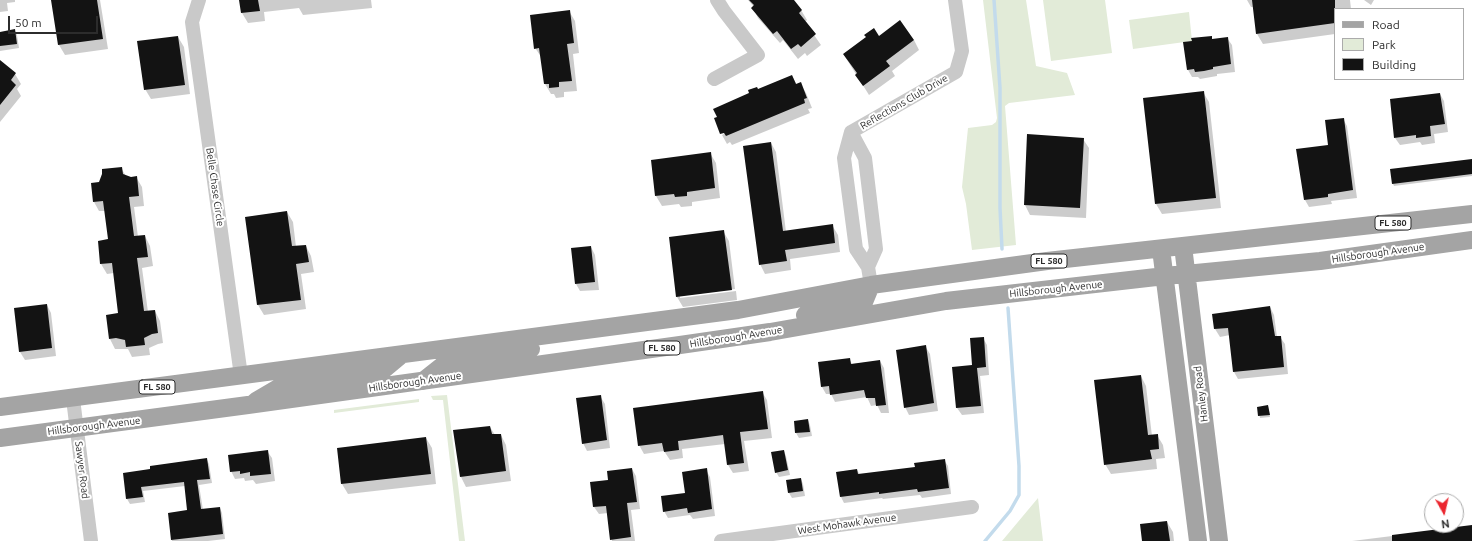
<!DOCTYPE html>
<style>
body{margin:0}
#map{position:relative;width:1472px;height:541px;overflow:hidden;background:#fff;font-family:Ubuntu,sans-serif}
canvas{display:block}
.legend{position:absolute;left:1334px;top:8px;width:130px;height:72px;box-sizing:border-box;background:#fff;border:1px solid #ababab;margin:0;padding:5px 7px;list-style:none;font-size:12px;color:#2c2c2c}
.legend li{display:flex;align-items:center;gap:8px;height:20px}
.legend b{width:20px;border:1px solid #ababab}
.north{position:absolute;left:1424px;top:493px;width:40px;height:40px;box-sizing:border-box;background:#fff;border:1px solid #ababab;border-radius:50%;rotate:172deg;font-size:11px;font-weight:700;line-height:16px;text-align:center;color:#2c2c2c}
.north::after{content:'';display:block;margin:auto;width:14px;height:18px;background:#eb262f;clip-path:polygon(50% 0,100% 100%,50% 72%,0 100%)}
.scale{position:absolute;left:8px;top:16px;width:90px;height:18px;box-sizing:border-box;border:2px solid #2c2c2c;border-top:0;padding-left:5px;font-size:12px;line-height:14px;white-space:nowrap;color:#2c2c2c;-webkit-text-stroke:3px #fff;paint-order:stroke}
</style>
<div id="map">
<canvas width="1472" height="541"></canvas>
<ul class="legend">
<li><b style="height:5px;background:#a4a4a4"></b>Road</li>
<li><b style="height:11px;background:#e2ebd8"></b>Park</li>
<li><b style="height:11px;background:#131313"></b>Building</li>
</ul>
<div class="north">N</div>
<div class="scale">50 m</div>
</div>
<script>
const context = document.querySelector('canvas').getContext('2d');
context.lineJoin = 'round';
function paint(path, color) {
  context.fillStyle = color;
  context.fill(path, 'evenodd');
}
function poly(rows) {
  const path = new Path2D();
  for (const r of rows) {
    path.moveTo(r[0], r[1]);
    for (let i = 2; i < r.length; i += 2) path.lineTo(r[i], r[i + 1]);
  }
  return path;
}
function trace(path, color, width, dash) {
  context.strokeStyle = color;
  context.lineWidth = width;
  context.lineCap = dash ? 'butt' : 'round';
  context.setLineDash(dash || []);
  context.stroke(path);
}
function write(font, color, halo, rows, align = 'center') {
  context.font = font + ' Ubuntu,sans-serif';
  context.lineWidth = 4;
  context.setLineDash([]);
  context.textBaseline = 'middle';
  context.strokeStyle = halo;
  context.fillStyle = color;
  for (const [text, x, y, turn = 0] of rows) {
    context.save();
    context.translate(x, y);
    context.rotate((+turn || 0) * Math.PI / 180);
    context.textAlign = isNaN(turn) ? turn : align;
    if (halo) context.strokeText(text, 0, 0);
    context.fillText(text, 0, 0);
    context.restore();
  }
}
paint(poly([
 [983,0,1026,0,1036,66,1067,73,1075,95,1009,103,1005,106,1016,245,972,250,966,204,962,187,968,128,992,125,996,122,997,118],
 [1043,0,1105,0,1112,53,1051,61],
 [1189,12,1192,41,1133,49,1129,20],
 [447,395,465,541,459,541,443,400,433,400,431,396],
 [419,399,419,402,334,413,334,410],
 [1038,498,1043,541,1002,541]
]), '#e2ebd8');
paint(poly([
 [0,0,15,0,15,2,7,3,8,11,0,12],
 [52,0,100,0,108,49,65,55,59,45],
 [240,0,371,0,372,8,303,15,299,8,264,12,265,21,248,23,242,13],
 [748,0,793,0,801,10,807,20,805,22,821,45,807,56,805,53,798,59,783,40,780,43,758,18,753,8,754,7],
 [1247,0,1350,0,1351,9,1335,9,1335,34,1263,44,1257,34,1254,7,1251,7],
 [1364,0,1374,0,1371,5],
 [569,11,575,21,579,53,573,54,577,91,564,92,564,97,556,98,554,94,551,94,545,84,542,58,535,48],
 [15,31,17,35,19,48,0,51,0,33],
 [178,37,184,47,190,94,151,99,145,89],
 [1211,37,1213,40,1227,38,1232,45,1235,72,1217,74,1217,76,1200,79,1198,77,1192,77,1188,70,1184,43],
 [914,40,919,50,892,71,895,76,869,95,844,55],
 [0,61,15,74,21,84,17,89,21,96,0,122],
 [792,76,797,85,800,83,806,93,812,108,808,109,810,113,732,145,730,142,727,144,722,135,729,131,750,94],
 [1203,92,1209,102,1221,208,1162,214,1156,204],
 [1440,94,1444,101,1448,132,1434,134,1435,143,1422,145,1420,142,1400,145,1395,138],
 [1343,119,1347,126,1357,198,1331,201,1332,204,1309,207,1305,200],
 [1083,139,1089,148,1086,218,1030,215,1025,205],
 [771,143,776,152,786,232,832,225,838,235,840,252,790,259,791,270,765,274,760,264],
 [710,153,716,163,720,198,692,202,692,206,681,207,679,204,662,206,656,196],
 [1472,160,1472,176,1394,186,1393,184,1391,170],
 [121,168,126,176,131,178,136,177,142,187,144,206,134,207,138,237,145,236,150,246,153,266,142,268,148,312,155,311,160,321,163,343,158,344,149,348,150,355,132,357,128,349,115,349,110,339,119,314,114,273,107,274,101,264,109,240,105,211,99,211,94,202,100,183],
 [287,212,293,222,296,247,306,246,311,256,314,272,301,274,306,309,264,315,258,305,246,218],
 [723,231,729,241,735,289,680,296,680,298,736,291,737,300,683,307,677,297,670,238],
 [591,247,595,255,599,290,580,291,576,284,572,249],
 [47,305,51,313,56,356,25,360,20,352,15,309],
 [1270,307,1274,315,1277,337,1280,337,1285,344,1288,374,1238,379,1234,372,1230,335,1220,337,1215,329,1213,315],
 [983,338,987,345,989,375,980,376,984,413,962,415,957,408],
 [925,346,930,354,938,411,909,415,905,407],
 [849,359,852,364,880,361,884,368,889,413,881,413,877,405,871,406,867,397,835,402,831,394,826,394,822,387,819,363],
 [1141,376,1146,386,1152,436,1157,435,1163,445,1165,458,1156,459,1157,469,1111,474,1105,464],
 [762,392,767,400,772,438,744,441,749,471,733,473,728,465,725,444,682,449,683,458,670,460,664,451,644,454,639,445],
 [600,396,605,404,610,448,587,451,583,443],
 [1268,406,1270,417,1260,418,1258,408],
 [808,420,810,425,812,436,799,438,796,433,795,422],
 [490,427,495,435,501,435,506,445,511,481,466,487,461,477],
 [426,438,432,448,436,484,348,494,342,484,338,449],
 [267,451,272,458,275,481,256,484,253,480,245,481,244,478,235,479,231,471],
 [784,451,786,456,790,475,779,477,776,472],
 [207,460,209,464,212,483,199,485,203,510,220,508,222,513,225,539,208,541,172,541,169,513,188,511,185,486,143,491,145,502,130,504,127,499,124,474],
 [944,460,948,466,951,494,922,498,920,495,883,499,882,498,844,503,841,497,837,472,857,470,860,475,916,468],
 [632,469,636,476,640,509,631,510,635,541,612,541,608,513,599,514,594,507,591,483,609,480],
 [706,470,710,477,715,516,693,519,690,515,668,518,664,511,686,493],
 [801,479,803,484,805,496,792,498,789,493,787,481],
 [1167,522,1173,532,1174,541,1143,541],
 [1472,526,1472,541,1352,541]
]), '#0003');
trace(poly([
 [994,0,1000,88,1000,208,1002,249],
 [985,541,1010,511,1019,495,1019,466,1008,308]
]), '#c3dbec', 3.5);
paint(poly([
 [51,0,97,0,103,39,58,45],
 [239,0,258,0,260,11,241,13],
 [749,0,794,0,802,10,799,13,816,34,801,47,798,44,791,49,777,31,773,34,751,8,754,5],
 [1252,0,1335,0,1335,23,1256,34],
 [570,10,574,43,567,44,572,81,559,82,559,87,549,88,549,84,544,84,539,48,534,49,530,15],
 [900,20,914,40,886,61,890,66,863,86,855,75,857,73,843,54,866,37,864,35,874,28,879,36],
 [15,29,17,44,0,46,0,32],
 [178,36,185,85,144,90,137,41],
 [1212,36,1212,39,1228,37,1231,64,1213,67,1213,69,1204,71,1195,72,1194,69,1187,70,1183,42,1192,41,1191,38],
 [0,60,16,73,11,80,16,85,0,105],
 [792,75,796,84,801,82,807,98,804,99,805,103,726,136,724,133,720,134,714,118,717,117,713,109,749,93,748,90,757,87,758,89],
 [1204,91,1216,198,1155,204,1143,98],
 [1440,93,1445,124,1430,126,1431,136,1416,138,1416,135,1394,138,1390,99],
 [1344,118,1353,190,1328,194,1328,197,1304,200,1296,149,1328,145,1325,120],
 [1027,134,1084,138,1080,208,1024,205],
 [771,142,783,231,833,224,835,243,785,250,787,261,759,265,743,146],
 [711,152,715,188,687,192,687,196,675,197,674,194,655,196,651,160],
 [1472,159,1472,174,1392,184,1390,169],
 [122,167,123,174,131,177,137,176,139,196,129,197,134,236,145,235,148,257,137,258,144,311,155,310,158,333,152,334,144,338,145,345,126,347,125,340,116,338,109,339,106,315,118,313,112,263,100,264,98,241,108,239,103,201,93,202,91,183,99,182,102,174,102,169],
 [287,211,292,246,306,245,309,262,296,264,301,300,257,305,245,217],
 [724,230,732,290,676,297,669,237],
 [591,246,595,282,575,284,571,248],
 [47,304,52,348,19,352,14,308],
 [1270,306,1275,336,1281,336,1284,367,1233,372,1228,328,1214,329,1212,314],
 [984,337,986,367,977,368,981,406,956,408,952,367,972,365,970,338],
 [926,345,934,403,904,408,896,350],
 [850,358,851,364,880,360,886,405,876,406,875,398,866,398,864,390,830,395,829,386,821,387,818,362],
 [1141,375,1148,435,1158,434,1159,449,1150,450,1152,459,1104,465,1094,380],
 [763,391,768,429,740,432,744,463,727,465,723,435,678,441,679,450,664,452,662,443,638,446,633,408],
 [601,395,607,440,582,444,576,398],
 [1268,405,1270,415,1258,416,1257,407],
 [808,419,810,432,795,433,794,421],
 [490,426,492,434,501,434,506,471,460,477,453,430],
 [426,437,431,474,341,484,337,448],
 [268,450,271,474,250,476,250,472,240,474,240,471,230,472,228,455],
 [784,450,788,470,775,473,771,452],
 [207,458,210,479,197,480,201,509,220,507,223,534,171,540,168,513,187,510,184,482,141,487,143,497,126,499,123,473,150,469,150,466],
 [945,459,949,488,918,492,917,489,879,494,879,492,840,497,836,472,857,469,858,474,915,467,914,463],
 [632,468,637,502,627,503,631,537,610,540,606,506,593,507,590,482,608,480,607,471],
 [707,468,712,509,688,513,687,508,663,512,661,496,685,493,682,472],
 [801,478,803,491,788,493,786,480],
 [1167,521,1170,541,1142,541,1140,524],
 [1472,525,1472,541,1392,541,1392,535]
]), '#131313');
trace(poly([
 [199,0,192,22,241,376],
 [714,79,758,55,724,11,717,0],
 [851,132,865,158,876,249,868,267],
 [871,285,868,267,856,249,844,158,851,132,956,72,962,51,955,0],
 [73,399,91,541],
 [721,541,972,507]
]), '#c9c9c9', 14);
trace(poly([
 [1183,246,1219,541],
 [1161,249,1198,541],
 [805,315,812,312,864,302,871,285],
 [423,381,447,362,531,349],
 [256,401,285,384,383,370,401,355],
 [0,407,738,310,871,285,1047,261,1472,214],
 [0,438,248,405,680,345,770,332,946,301,1165,276,1320,261,1472,240]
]), '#a4a4a4', 18);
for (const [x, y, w] of [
 [1393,223,36],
 [1049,261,36],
 [662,348,36],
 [157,387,36]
]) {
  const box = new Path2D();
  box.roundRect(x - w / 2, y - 7, w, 14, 3);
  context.fillStyle = '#fff';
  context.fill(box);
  trace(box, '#2c2c2c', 1);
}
write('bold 9px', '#2c2c2c', null, [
 ["FL 580",1393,223],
 ["FL 580",1049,261],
 ["FL 580",662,348],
 ["FL 580",157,387]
]);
write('10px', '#2c2c2c', '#fff', [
 ["Reflections Club Drive",904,102,-30],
 ["Belle Chase Circle",215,187,82],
 ["Hillsborough Avenue",1378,253,-8],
 ["Hillsborough Avenue",1056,289,-6],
 ["Hillsborough Avenue",736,337,-9],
 ["Hillsborough Avenue",415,382,-8],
 ["Hanley Road",1201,394,-97],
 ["Hillsborough Avenue",94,426,-7],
 ["Sawyer Road",82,470,83],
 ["West Mohawk Avenue",847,524,-8]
]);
</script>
